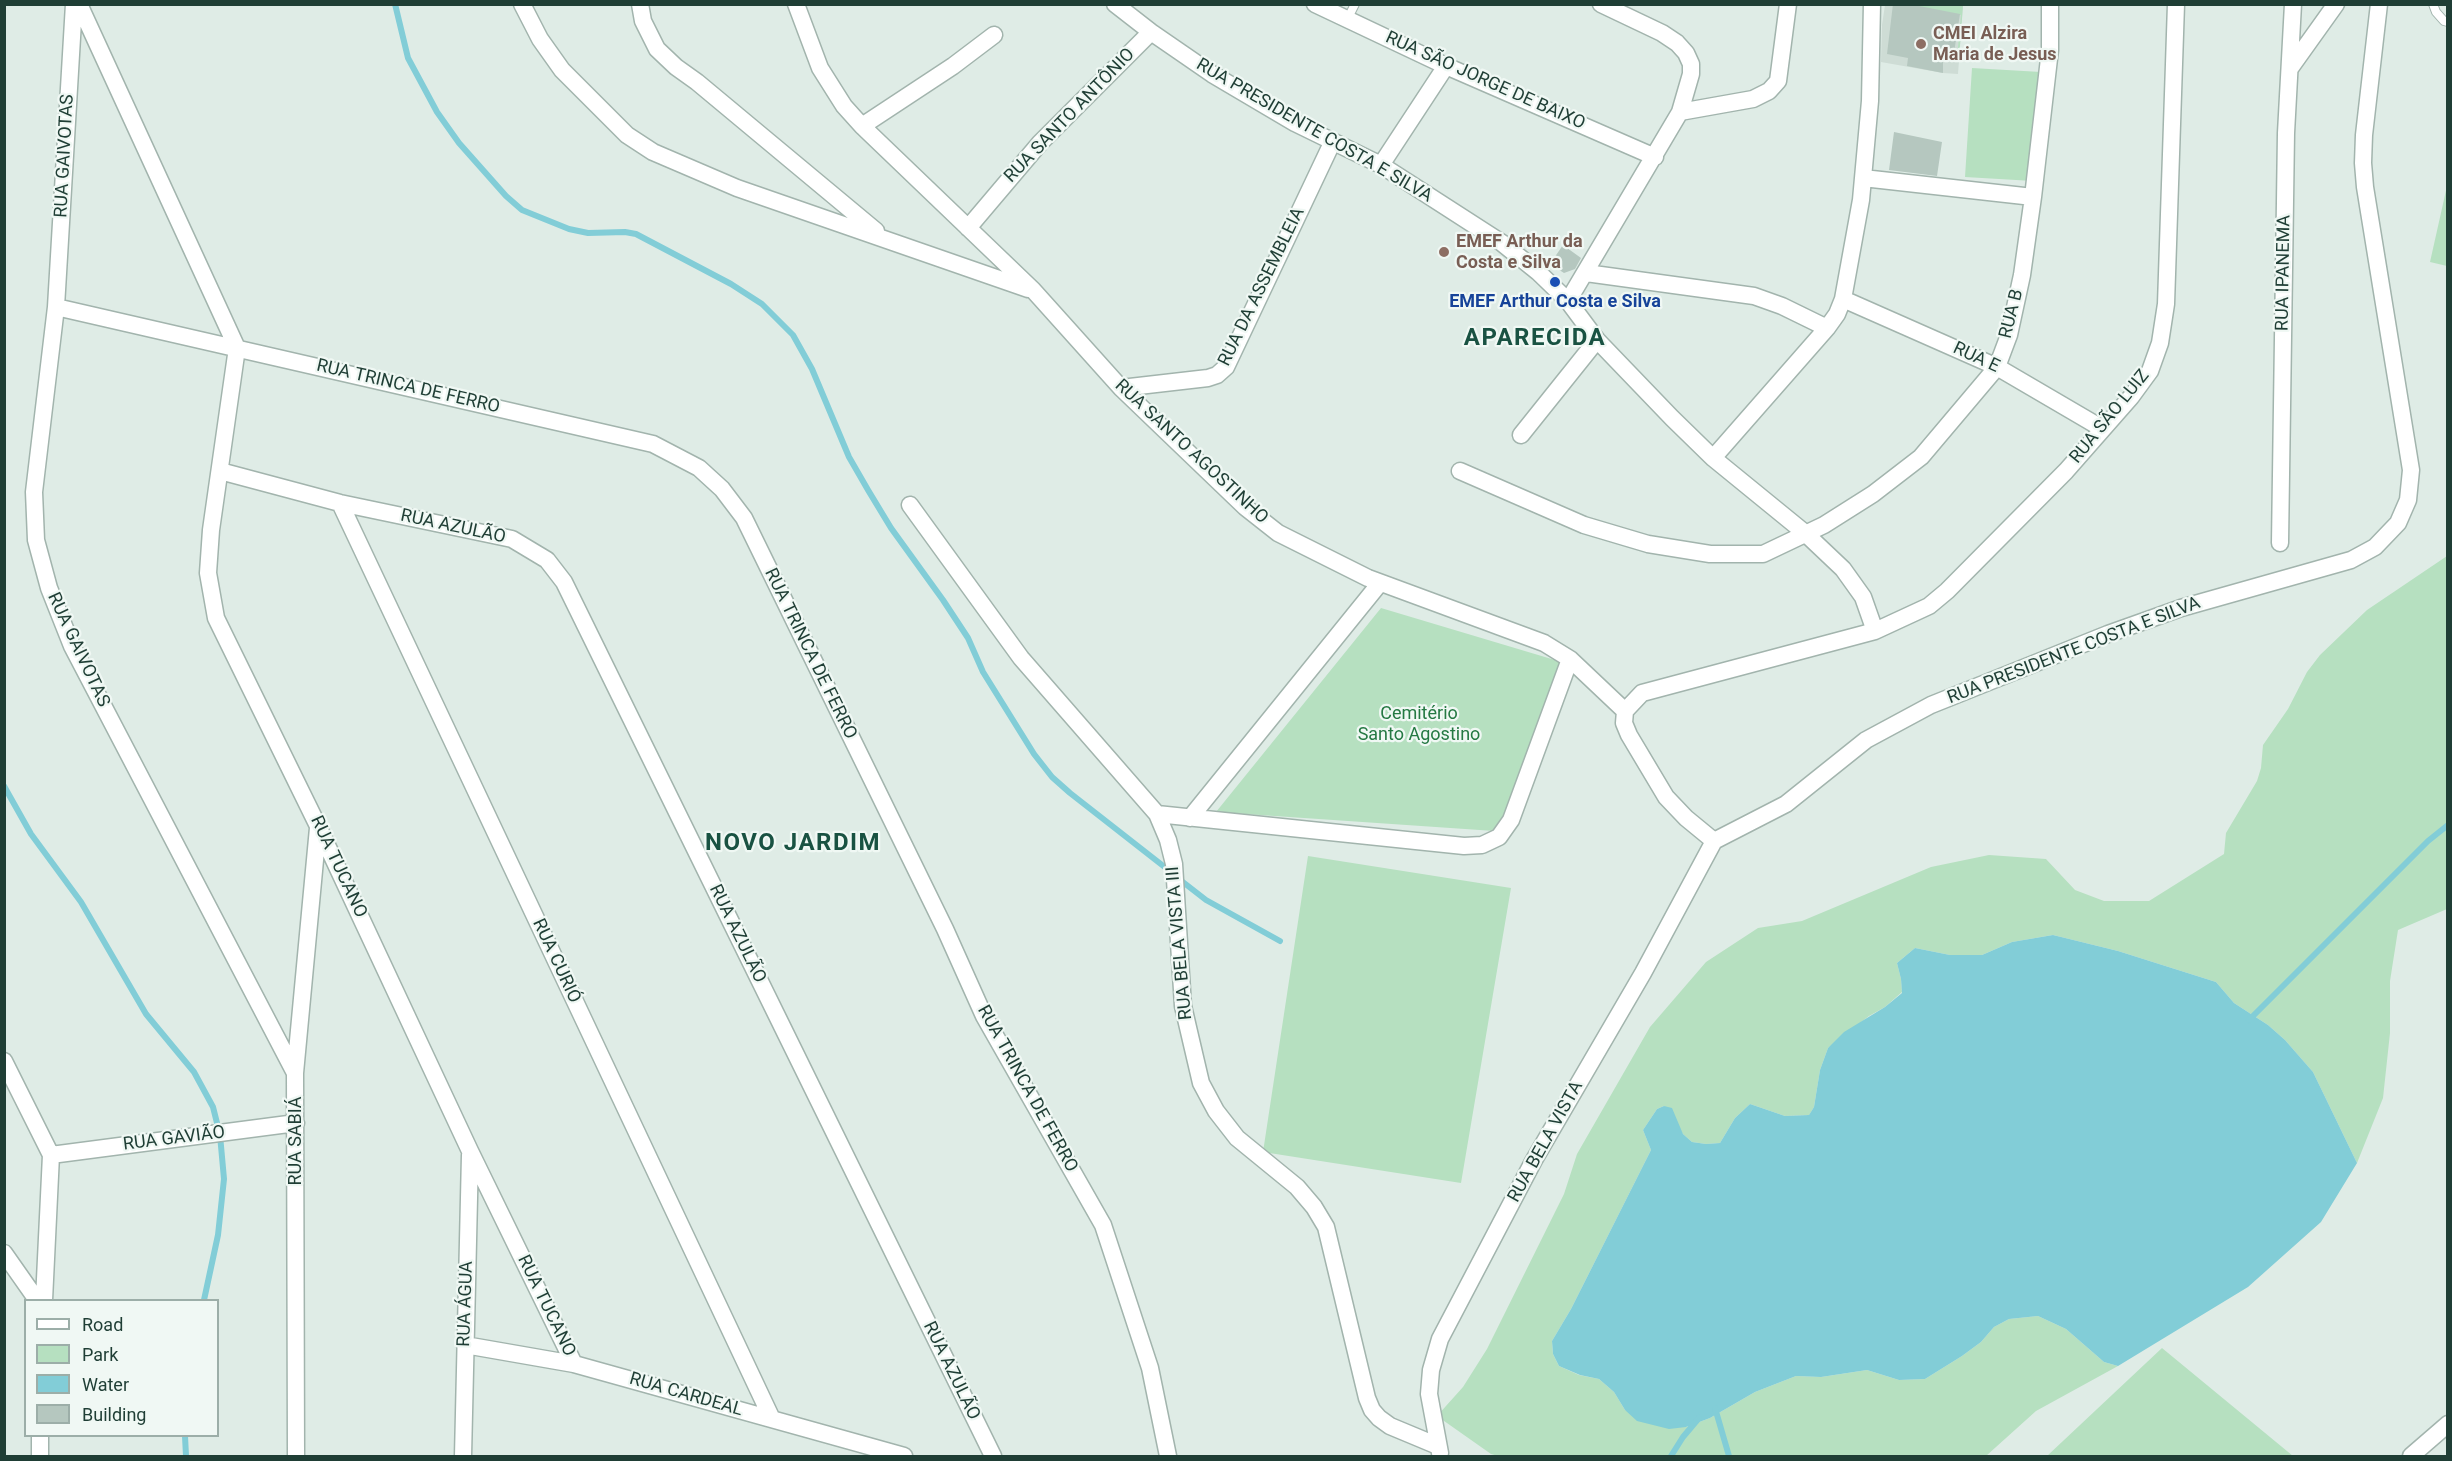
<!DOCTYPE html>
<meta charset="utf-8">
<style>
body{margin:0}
#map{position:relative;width:2452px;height:1461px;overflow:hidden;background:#dfece6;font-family:Roboto,sans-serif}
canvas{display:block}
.frame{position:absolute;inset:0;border:6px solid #1f3e35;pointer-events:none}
.legend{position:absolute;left:24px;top:1299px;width:195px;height:138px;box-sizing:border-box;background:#f0f8f4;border:2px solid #9caea8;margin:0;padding:8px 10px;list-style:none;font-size:18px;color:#1f3e35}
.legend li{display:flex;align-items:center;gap:12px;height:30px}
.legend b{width:30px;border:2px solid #9caea8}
</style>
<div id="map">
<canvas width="2452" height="1461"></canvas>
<div class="frame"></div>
<ul class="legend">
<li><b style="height:8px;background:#fff"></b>Road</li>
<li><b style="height:16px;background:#b6e0c0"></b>Park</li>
<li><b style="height:16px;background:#82cdd7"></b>Water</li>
<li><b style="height:16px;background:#b5c7bf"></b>Building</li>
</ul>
</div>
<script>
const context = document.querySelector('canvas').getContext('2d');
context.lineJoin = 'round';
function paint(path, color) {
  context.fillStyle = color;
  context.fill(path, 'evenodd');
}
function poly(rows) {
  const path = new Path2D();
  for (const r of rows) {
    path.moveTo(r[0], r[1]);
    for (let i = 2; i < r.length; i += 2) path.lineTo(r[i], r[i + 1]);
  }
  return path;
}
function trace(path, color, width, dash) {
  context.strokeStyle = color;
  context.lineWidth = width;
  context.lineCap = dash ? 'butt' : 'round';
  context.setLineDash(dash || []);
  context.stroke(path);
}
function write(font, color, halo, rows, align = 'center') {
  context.font = font + ' Roboto,sans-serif';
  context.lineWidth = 4.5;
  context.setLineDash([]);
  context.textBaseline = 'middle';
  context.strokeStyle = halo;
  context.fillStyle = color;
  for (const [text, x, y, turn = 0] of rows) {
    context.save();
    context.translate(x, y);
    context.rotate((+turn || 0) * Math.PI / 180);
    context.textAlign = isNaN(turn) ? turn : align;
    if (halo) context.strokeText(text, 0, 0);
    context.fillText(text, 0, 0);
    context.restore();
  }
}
paint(poly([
 [1885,5,1963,5,1958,74,1943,73,1881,62,1882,25]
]), '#cedcd5');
paint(poly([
 [1909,5,1963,5,1959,58,1957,58,1961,15],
 [1972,68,2041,72,2033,181,1965,177],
 [2447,186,2447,266,2430,262],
 [2447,556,2447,909,2398,930,2390,981,2390,1033,2383,1098,2357,1163,2313,1072,2285,1040,2268,1025,2234,1003,2216,982,2118,951,2053,935,2012,942,1982,955,1950,955,1915,948,1897,963,1901,979,1902,992,1885,1007,1869,1016,1828,1048,1820,1070,1814,1107,1809,1115,1785,1116,1750,1104,1735,1118,1720,1143,1706,1144,1692,1142,1683,1134,1664,1106,1657,1109,1643,1130,1651,1150,1571,1309,1552,1341,1553,1354,1559,1366,1579,1375,1599,1379,1614,1392,1625,1410,1686,1427,1710,1418,1755,1392,1796,1376,1821,1377,1867,1370,1899,1380,1925,1379,1962,1356,1981,1342,1994,1327,2009,1319,2038,1316,2066,1329,2104,1362,2118,1366,2036,1411,1986,1456,1498,1456,1491,1454,1437,1416,1463,1387,1487,1349,1564,1194,1577,1154,1650,1027,1706,962,1758,928,1802,921,1931,867,1989,855,2046,859,2075,890,2104,901,2149,901,2224,854,2226,833,2257,781,2261,768,2263,745,2288,709,2307,672,2320,655,2367,610],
 [1381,608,1565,663,1509,832,1216,812],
 [1308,856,1511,888,1461,1183,1263,1152],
 [2162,1348,2293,1456,2047,1456]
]), '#b6e0c0');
paint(poly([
 [2053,935,2118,951,2216,982,2234,1003,2268,1025,2285,1040,2313,1072,2357,1163,2321,1222,2248,1287,2118,1366,2104,1362,2066,1329,2038,1316,2009,1319,1994,1327,1981,1342,1962,1356,1925,1379,1899,1380,1867,1370,1821,1377,1796,1376,1755,1392,1710,1418,1686,1427,1669,1429,1637,1421,1625,1410,1614,1392,1599,1379,1580,1375,1559,1366,1553,1354,1552,1341,1571,1309,1651,1150,1643,1130,1657,1109,1664,1106,1672,1108,1683,1134,1692,1142,1706,1144,1720,1143,1735,1118,1750,1104,1785,1116,1809,1115,1814,1107,1820,1070,1828,1048,1844,1032,1885,1007,1902,993,1901,979,1897,963,1915,948,1950,955,1982,955,2012,942]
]), '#82cdd7');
trace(poly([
 [395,4,408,58,437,112,459,143,506,196,522,210,569,229,588,233,625,232,636,234,731,284,762,304,793,335,812,369,849,457,868,490,891,528,943,600,968,638,983,672,1034,754,1052,777,1070,793,1171,872],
 [4,786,31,834,81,902,146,1014,194,1072,213,1107,220,1135,224,1179,218,1235,204,1300],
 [1179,879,1206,900,1280,941],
 [2249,1020,2428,841,2448,825],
 [1715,1408,1729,1456],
 [185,1436,186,1456],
 [1671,1456,1683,1437,1699,1418]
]), '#82cdd7', 6);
paint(poly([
 [1893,4,1914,5,1960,14,1953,59,1943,58,1943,73,1907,66,1908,58,1887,54],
 [1894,132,1942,142,1937,176,1889,170],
 [1563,245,1581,258,1575,269,1564,273,1550,264]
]), '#b5c7bf');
const lane = poly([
 [2433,4,2436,12,2444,21,2448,22],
 [1348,18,1355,4]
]);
const street = poly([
 [74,4,56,307,34,492,36,540,49,588,72,646,295,1073],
 [79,4,237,348],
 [522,4,540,39,562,70,627,135,653,152,737,188,1028,289],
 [640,4,643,21,657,49,676,67,697,82,876,231],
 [796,4,820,68,844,106,862,126,1033,290,1121,388,1245,507,1278,533,1368,578,1544,643,1570,659,1625,711],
 [1115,4,1151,32,1212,74,1295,123,1381,165,1502,243,1538,272,1568,301,1597,340,1672,418,1713,458,1805,533,1843,569,1863,597,1875,631],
 [1315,4,1446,66,1655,157],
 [2291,67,2336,4],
 [1680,112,1753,99,1769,91,1778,81,1788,4],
 [862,126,953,66,994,35],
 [1381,165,1446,66],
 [1863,178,2033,197],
 [968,228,1040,143,1151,32],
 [1586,273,1754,296,1782,306,1827,328],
 [1843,299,1997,367,2103,429],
 [1568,301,1680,112,1691,74,1691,64,1686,53,1677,43,1662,33,1601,4],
 [56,307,653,444,699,468,722,489,744,518,945,929,984,1016,1103,1225,1150,1368,1168,1456],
 [237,348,211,530,208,573,216,618,318,826,470,1151,574,1364],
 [1121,388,1208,378,1217,375,1226,367,1332,143],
 [1521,435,1597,340],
 [1713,458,1827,328,1837,314,1843,299,1861,200,1870,101,1872,4],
 [220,471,340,503,512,539,547,560,564,582,993,1456],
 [1460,471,1584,525,1648,544,1710,554,1763,554,1824,525,1873,494,1921,457,1997,367,2009,335,2022,275,2033,197,2050,50,2050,4],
 [340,503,772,1419],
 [910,505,1021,658,1157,814,1168,840,1174,864,1183,1006,1201,1083,1216,1111,1237,1138,1297,1187,1314,1207,1326,1227,1367,1398,1372,1410,1379,1418,1390,1426,1438,1446],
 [2280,543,2286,133,2293,4],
 [1625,711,1642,693,1875,631,1929,606,1947,591,2066,471,2131,397,2150,371,2160,343,2166,304,2176,4],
 [1625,711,1624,723,1629,735,1666,797,1686,818,1714,841],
 [1157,814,1464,846,1482,845,1499,837,1511,820,1570,659],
 [1190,818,1380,583],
 [1714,841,1786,804,1866,740,1931,705,2108,634,2181,608,2351,560,2375,547,2398,523,2408,500,2411,470,2365,187,2363,163,2364,135,2379,4],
 [4,1061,51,1155,44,1300],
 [51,1155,296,1123],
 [4,1253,37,1300],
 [465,1345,574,1364,904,1456],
 [1440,1453,1429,1394,1431,1370,1440,1339,1534,1160,1643,973,1714,841],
 [40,1456,40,1436],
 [296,1456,295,1073,318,828],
 [463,1456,470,1155],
 [2411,1456,2448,1424]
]);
trace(lane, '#a2b4ad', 10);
trace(street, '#a2b4ad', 19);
trace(lane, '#fff', 8);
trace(street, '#fff', 16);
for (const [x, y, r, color] of [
 [1921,44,6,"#8d6e63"],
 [1444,252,6,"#8d6e63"],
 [1555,282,6,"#1a4fb4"]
]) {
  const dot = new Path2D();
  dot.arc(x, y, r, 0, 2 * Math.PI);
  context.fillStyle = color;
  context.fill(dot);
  trace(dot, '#f0f8f4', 2);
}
write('bold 18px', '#785e54', '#f0f8f4', [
 ["CMEI Alzira",1933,34],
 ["Maria de Jesus",1933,55],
 ["EMEF Arthur da",1456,242],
 ["Costa e Silva",1456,263]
], 'left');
write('18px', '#1f3e35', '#f0f8f4', [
 ["RUA SÃO JORGE DE BAIXO",1485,81,24],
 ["RUA SANTO ANTÔNIO",1070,116,-46],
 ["RUA PRESIDENTE COSTA E SILVA",1314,131,30],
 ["RUA GAIVOTAS",65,156,-87],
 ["RUA IPANEMA",2284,273,-89],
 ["RUA DA ASSEMBLEIA",1262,287,-64],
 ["RUA B",2012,314,-76],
 ["RUA E",1976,358,25],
 ["RUA TRINCA DE FERRO",408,387,13],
 ["RUA SÃO LUIZ",2110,417,-51],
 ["RUA SANTO AGOSTINHO",1191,452,43],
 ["RUA AZULÃO",453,527,12],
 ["RUA GAIVOTAS",78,650,65],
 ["RUA PRESIDENTE COSTA E SILVA",2074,651,-21],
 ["RUA TRINCA DE FERRO",810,654,64],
 ["RUA TUCANO",338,867,65],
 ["RUA AZULÃO",737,934,64],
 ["RUA BELA VISTA III",1180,943,-95],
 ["RUA CURIÓ",556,961,65],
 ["RUA TRINCA DE FERRO",1027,1089,61],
 ["RUA GAVIÃO",174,1139,-7],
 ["RUA SABIÁ",296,1141,-90],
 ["RUA BELA VISTA",1546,1142,-61],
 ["RUA ÁGUA",466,1304,-88],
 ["RUA TUCANO",546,1306,64],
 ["RUA AZULÃO",951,1371,64],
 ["RUA CARDEAL",686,1395,16]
]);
write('bold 18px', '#164399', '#f0f8f4', [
 ["EMEF Arthur Costa e Silva",1555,302]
]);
write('18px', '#257943', '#f0f8f4', [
 ["Cemitério",1419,714],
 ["Santo Agostino",1419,735]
]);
context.letterSpacing = '1.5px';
write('bold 24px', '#195242', '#f0f8f4', [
 ["APARECIDA",1535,339],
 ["NOVO JARDIM",793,844]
]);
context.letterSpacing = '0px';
</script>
